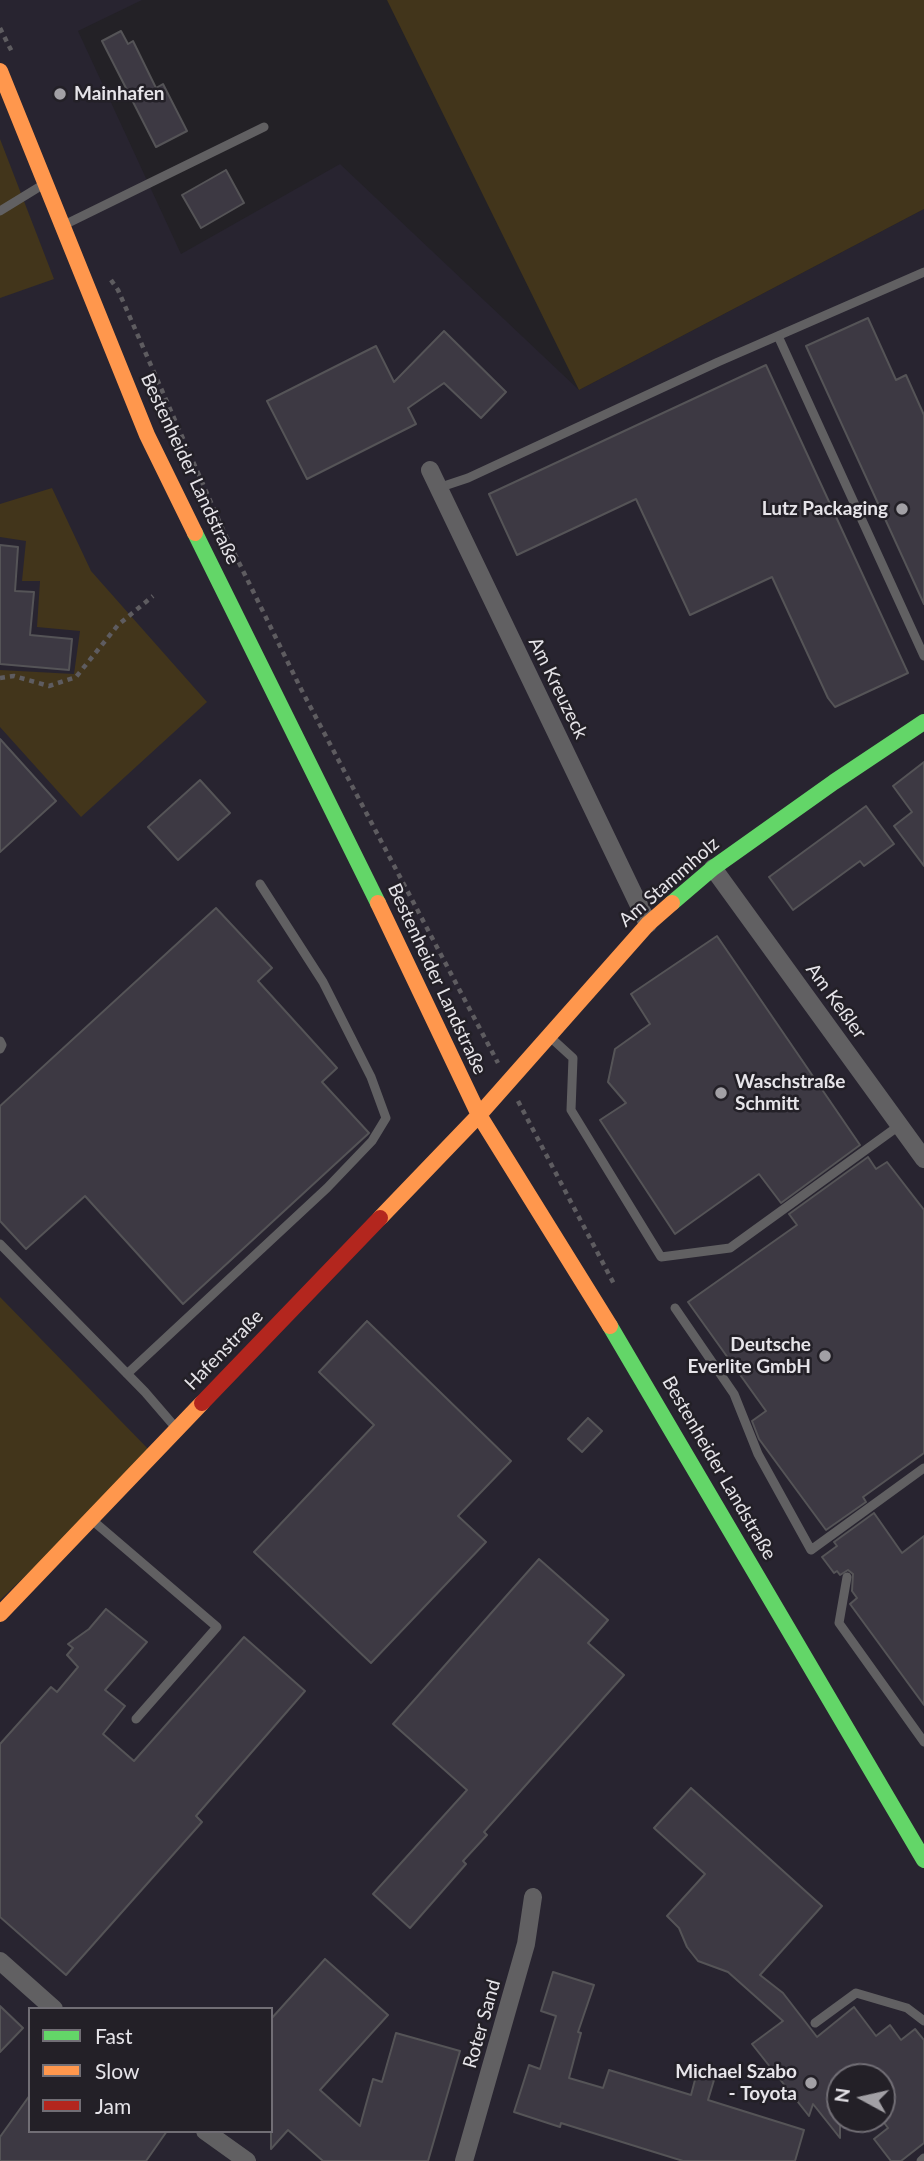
<!DOCTYPE html>
<meta charset="utf-8">
<style>
body{margin:0}
#map{position:relative;width:924px;height:2161px;overflow:hidden;background:#232126;font-family:Lato,sans-serif}
canvas{display:block}
.legend{position:absolute;left:28px;top:2007px;width:245px;height:126px;box-sizing:border-box;background:#232027;border:2px solid #716e75;margin:0;padding:9px 12px;list-style:none;font-size:21px;color:#e6e4e9}
.legend li{display:flex;align-items:center;gap:14px;height:35px}
.legend b{width:35px;border:2px solid #716e75}
.north{position:absolute;left:826px;top:2063px;width:70px;height:70px;box-sizing:border-box;background:#232027;border:2px solid #716e75;border-radius:50%;rotate:278deg;font-size:19px;font-weight:700;line-height:28px;text-align:center;color:#e6e4e9}
.north::after{content:'';display:block;margin:auto;width:24px;height:32px;background:#a2a0a5;clip-path:polygon(50% 0,100% 100%,50% 72%,0 100%)}
</style>
<div id="map">
<canvas width="924" height="2161"></canvas>
<ul class="legend">
<li><b style="height:9px;background:#63d668"></b>Fast</li>
<li><b style="height:9px;background:#ff974d"></b>Slow</li>
<li><b style="height:9px;background:#b3261e"></b>Jam</li>
</ul>
<div class="north">N</div>
</div>
<script>
const context = document.querySelector('canvas').getContext('2d');
context.lineJoin = 'round';
function paint(path, color) {
  context.fillStyle = color;
  context.fill(path, 'evenodd');
}
function poly(rows) {
  const path = new Path2D();
  for (const r of rows) {
    path.moveTo(r[0], r[1]);
    for (let i = 2; i < r.length; i += 2) path.lineTo(r[i], r[i + 1]);
  }
  return path;
}
function trace(path, color, width, dash) {
  context.strokeStyle = color;
  context.lineWidth = width;
  context.lineCap = dash ? 'butt' : 'round';
  context.setLineDash(dash || []);
  context.stroke(path);
}
function write(font, color, halo, rows, align = 'center') {
  context.font = font + ' Lato,sans-serif';
  context.lineWidth = 5;
  context.setLineDash([]);
  context.textBaseline = 'middle';
  context.strokeStyle = halo;
  context.fillStyle = color;
  for (const [text, x, y, turn = 0] of rows) {
    context.save();
    context.translate(x, y);
    context.rotate((+turn || 0) * Math.PI / 180);
    context.textAlign = isNaN(turn) ? turn : align;
    if (halo) context.strokeText(text, 0, 0);
    context.fillText(text, 0, 0);
    context.restore();
  }
}
paint(poly([
 [0,0,142,0,78,31,181,254,340,164,579,390,924,209,924,2161,0,2161],
 [30,2009,271,2009,271,2131,30,2131],
 [840,2077,882,2077,882,2119,840,2119]
]), '#282430');
paint(poly([
 [387,0,924,0,924,209,579,390],
 [0,139,54,279,0,298],
 [52,488,91,571,207,702,81,817,0,727,0,670,74,674,80,631,37,627,40,581,22,581,26,541,0,537,0,504],
 [0,1297,153,1454,0,1600]
]), '#42351b');
const building = poly([
 [121,31,128,44,133,41,156,88,163,84,187,131,156,147,102,41,121,31],
 [226,170,244,203,201,228,182,195,226,170],
 [868,318,896,380,906,375,924,415,924,604,806,346,868,318],
 [444,331,506,392,481,418,444,383,408,408,416,424,307,479,267,401,376,346,394,382,444,331],
 [766,365,908,673,835,707,828,698,772,577,690,615,636,499,517,555,489,494,766,365],
 [0,545,18,547,15,591,34,592,30,635,72,639,69,670,0,664,0,545],
 [0,739,56,801,0,852,0,739],
 [924,762,924,866,894,826,912,812,893,786,924,762],
 [200,780,230,813,178,860,148,827,200,780],
 [866,806,894,844,864,866,860,861,793,910,769,877,866,806],
 [216,908,272,968,258,981,337,1068,322,1082,369,1133,183,1304,85,1196,26,1249,0,1221,0,1106,216,908],
 [717,936,860,1145,781,1203,759,1174,675,1234,600,1120,626,1103,608,1082,615,1049,650,1024,631,994,717,936],
 [868,1157,876,1169,887,1162,924,1210,924,1453,863,1497,866,1502,826,1530,759,1439,752,1421,766,1411,688,1302,797,1225,789,1214,868,1157],
 [367,1321,511,1461,458,1516,486,1542,371,1663,254,1552,374,1425,319,1372,367,1321],
 [588,1418,602,1431,582,1452,568,1439,588,1418],
 [874,1513,902,1553,924,1536,924,1705,850,1604,857,1598,852,1591,853,1574,848,1570,840,1575,837,1571,834,1573,822,1557,837,1546,834,1542,874,1513],
 [539,1559,608,1620,588,1643,624,1675,484,1832,487,1835,463,1861,466,1864,410,1928,373,1894,467,1790,393,1724,539,1559],
 [106,1609,147,1642,105,1690,125,1706,103,1734,134,1761,244,1637,305,1691,196,1816,202,1822,66,1975,0,1917,0,1744,51,1687,57,1692,78,1667,67,1655,73,1648,68,1644,89,1629,106,1609],
 [691,1788,822,1906,760,1975,783,1993,817,2037,854,2007,876,2036,890,2025,901,2040,915,2029,924,2040,924,2143,901,2161,891,2161,874,2139,888,2128,882,2120,882,2077,840,2077,840,2138,813,2104,809,2116,752,2044,783,2021,728,1972,698,1961,687,1947,679,1928,667,1916,705,1874,654,1828,691,1788],
 [325,1959,388,2015,320,2090,360,2126,373,2079,382,2082,396,2033,460,2051,428,2161,323,2161,288,2130,271,2149,271,2019,325,1959],
 [553,1972,594,1985,578,2032,581,2033,569,2078,603,2088,609,2070,691,2095,696,2076,703,2072,710,2074,714,2080,708,2100,804,2130,795,2161,683,2161,561,2123,560,2127,514,2112,529,2065,540,2069,556,2016,541,2011,553,1972],
 [0,2006,23,2028,0,2052,0,2006],
 [30,2095,30,2131,167,2131,146,2161,0,2161,0,2137,30,2095]
]);
paint(building, '#3d3943');
trace(building, '#555457', 2);
trace(poly([
 [0,28,12,52],
 [111,280,118,290,223,530,301,689,498,1063],
 [0,678,14,676,49,686,76,677,118,625,153,596],
 [518,1101,615,1286]
]), '#5e5c60', 4.5, [5, 5]);
trace(poly([
 [0,211,44,184],
 [64,225,264,127],
 [778,336,924,656],
 [438,488,468,478,718,362,924,272],
 [550,1037,573,1058,571,1110,661,1257,730,1248,900,1125],
 [0,1041,2,1045,0,1049],
 [0,1244,145,1392,176,1428],
 [675,1308,734,1394,758,1454,811,1550,924,1468],
 [127,1374,327,1188,372,1141,386,1118,371,1077,323,982,260,884],
 [92,1520,217,1627,136,1719],
 [847,1577,839,1623,924,1742],
 [815,2023,856,1993,907,2008,924,2021],
 [921,2161,924,2158]
]), '#616062', 9);
trace(poly([
 [430,470,648,924],
 [713,868,924,1159],
 [0,1961,54,2009],
 [205,2131,247,2161],
 [464,2161,526,1944,533,1897]
]), '#616062', 18);
trace(poly([
 [195,533,378,903],
 [672,903,713,868,834,782,924,722],
 [610,1326,924,1860]
]), '#63d668', 16);
trace(poly([
 [0,71,147,435,195,533],
 [378,903,479,1115,610,1326],
 [380,1218,479,1115,648,924,672,903],
 [0,1614,202,1403]
]), '#ff974d', 16);
trace(poly([
 [202,1403,380,1218]
]), '#b3261e', 16);
for (const [x, y, r, color] of [
 [60,94,7,"#a2a0a5"],
 [902,509,7,"#a2a0a5"],
 [721,1093,7,"#a2a0a5"],
 [825,1356,7,"#a2a0a5"],
 [811,2083,7,"#a2a0a5"]
]) {
  const dot = new Path2D();
  dot.arc(x, y, r, 0, 2 * Math.PI);
  context.fillStyle = color;
  context.fill(dot);
  trace(dot, '#232027', 2.5);
}
write('bold 19px', '#e6e4e9', '#232027', [
 ["Mainhafen",74,94,"left"],
 ["Lutz Packaging",888,509],
 ["Waschstraße",735,1082,"left"],
 ["Schmitt",735,1104,"left"],
 ["Deutsche",811,1345],
 ["Everlite GmbH",811,1367],
 ["Michael Szabo",797,2072],
 ["- Toyota",797,2094]
], 'right');
write('19px', '#e6e4e9', '#232027', [
 ["Bestenheider Landstraße",190,469,65],
 ["Am Kreuzeck",558,688,64],
 ["Am Stammholz",669,882,-41],
 ["Bestenheider Landstraße",437,979,65],
 ["Am Keßler",836,1001,54],
 ["Hafenstraße",224,1350,-46],
 ["Bestenheider Landstraße",719,1468,60],
 ["Roter Sand",482,2024,-74]
]);
</script>
